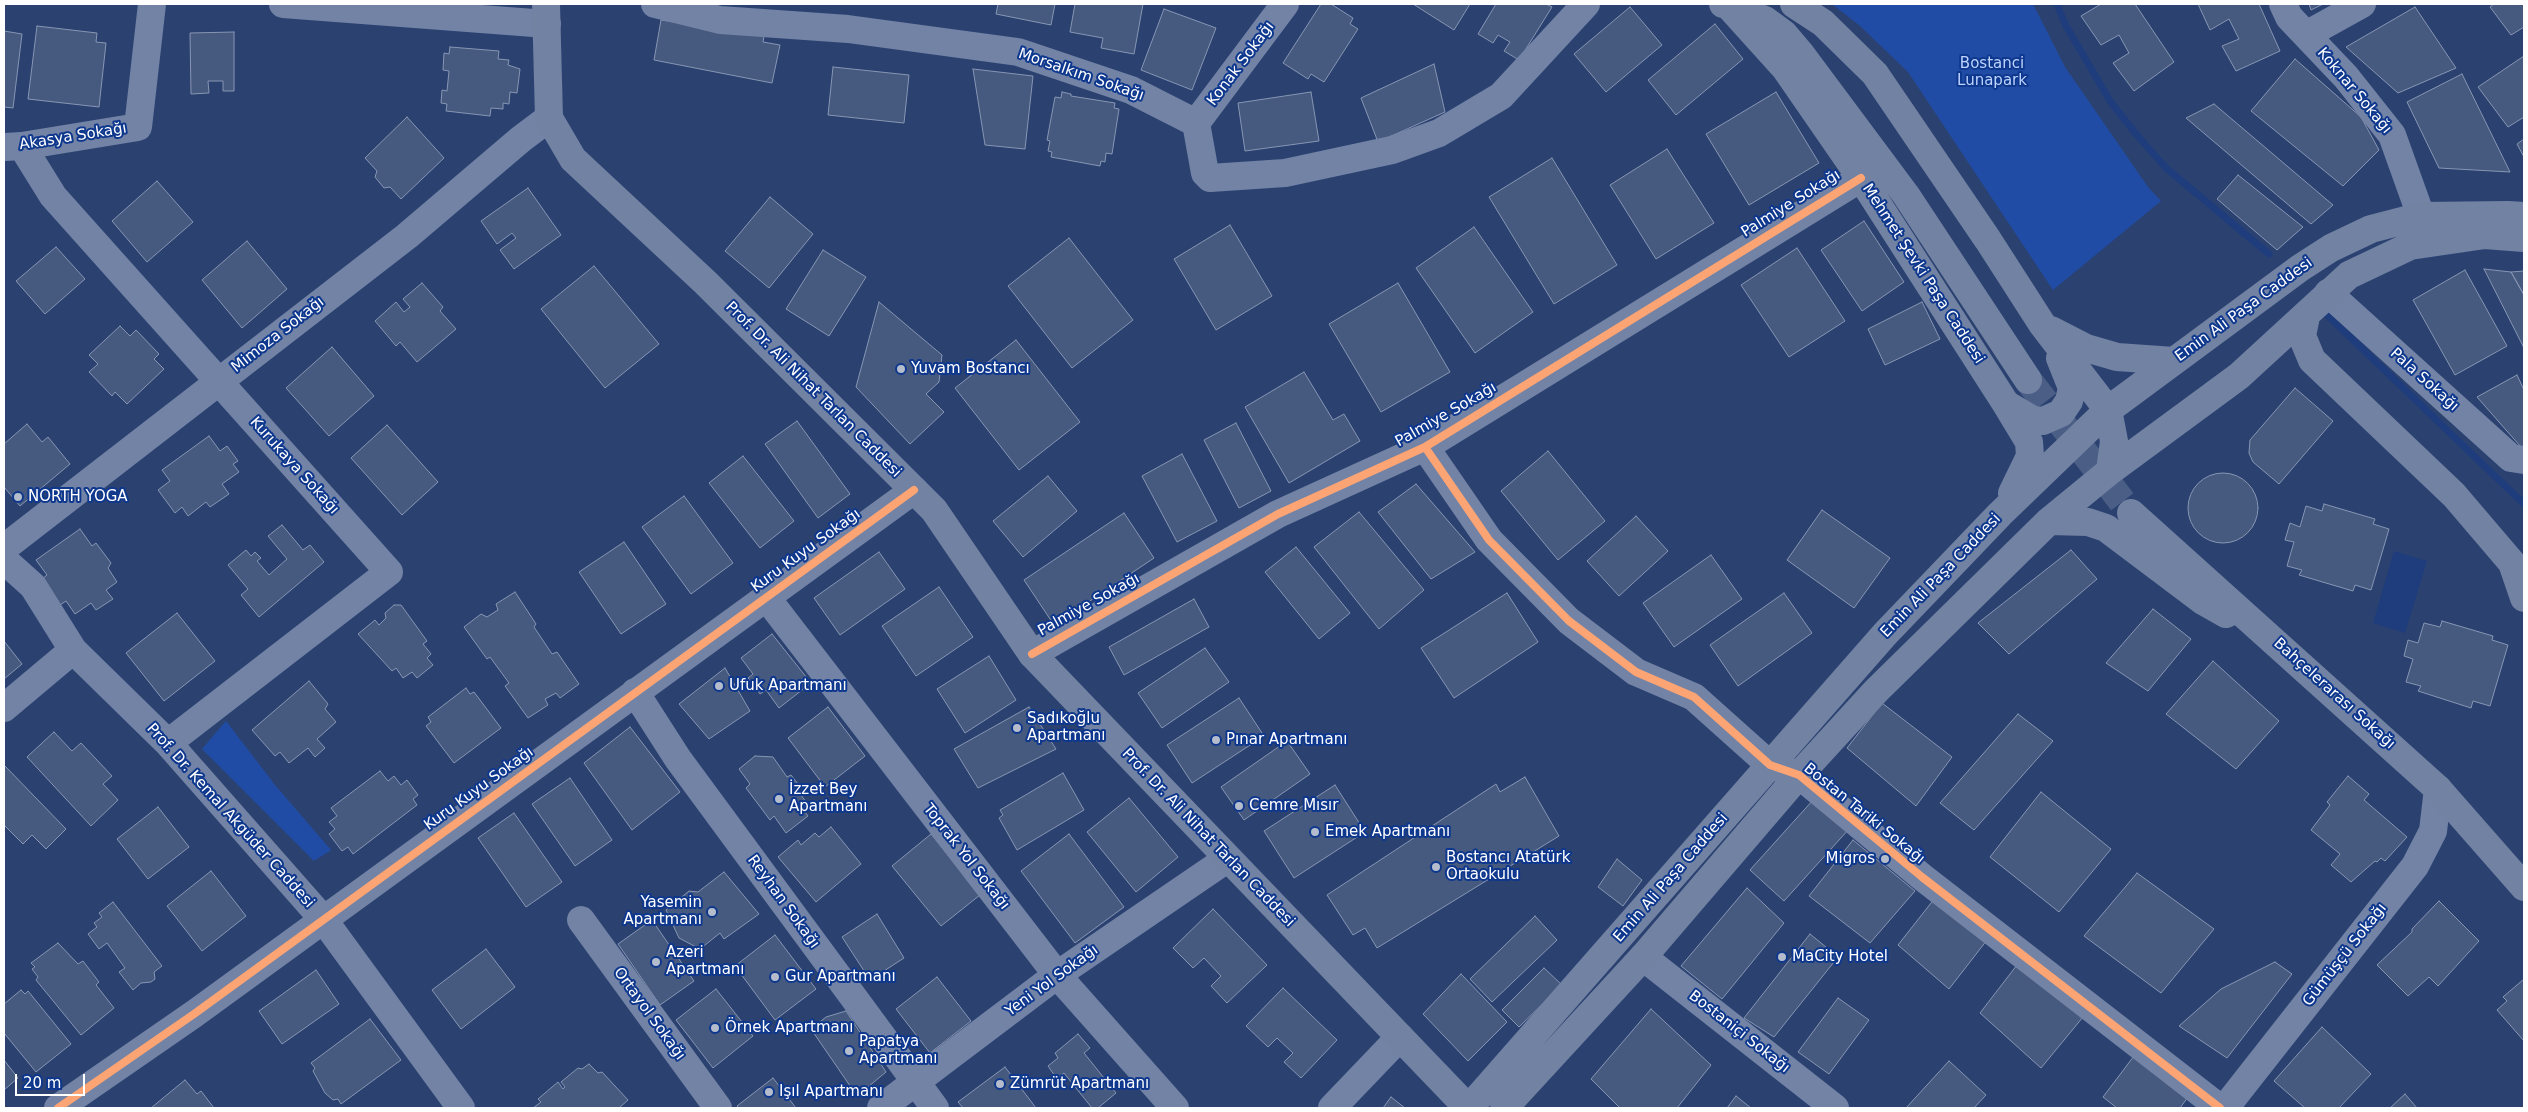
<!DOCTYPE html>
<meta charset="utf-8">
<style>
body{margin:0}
#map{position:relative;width:2528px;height:1112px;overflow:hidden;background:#2b4271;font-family:"DejaVu Sans",sans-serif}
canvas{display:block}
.frame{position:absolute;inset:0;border:5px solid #fff;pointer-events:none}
.scale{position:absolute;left:15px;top:1074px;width:70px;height:22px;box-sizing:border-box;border:2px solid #fff;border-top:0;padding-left:6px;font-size:15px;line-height:18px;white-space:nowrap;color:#fff;-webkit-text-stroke:4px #0e378e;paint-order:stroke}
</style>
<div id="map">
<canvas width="2528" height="1112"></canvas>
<div class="frame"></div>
<div class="scale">20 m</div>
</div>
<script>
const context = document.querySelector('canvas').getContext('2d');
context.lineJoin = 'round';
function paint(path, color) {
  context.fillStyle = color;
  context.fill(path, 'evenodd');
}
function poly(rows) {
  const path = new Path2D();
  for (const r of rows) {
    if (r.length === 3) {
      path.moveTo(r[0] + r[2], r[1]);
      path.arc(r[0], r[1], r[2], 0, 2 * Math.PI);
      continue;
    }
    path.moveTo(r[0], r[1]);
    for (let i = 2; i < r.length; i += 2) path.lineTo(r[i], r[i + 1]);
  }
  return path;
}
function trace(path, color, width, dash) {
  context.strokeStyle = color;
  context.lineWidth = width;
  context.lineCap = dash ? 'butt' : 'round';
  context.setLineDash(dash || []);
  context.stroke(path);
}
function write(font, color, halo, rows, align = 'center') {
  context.font = font + ' "DejaVu Sans",sans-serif';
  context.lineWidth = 4;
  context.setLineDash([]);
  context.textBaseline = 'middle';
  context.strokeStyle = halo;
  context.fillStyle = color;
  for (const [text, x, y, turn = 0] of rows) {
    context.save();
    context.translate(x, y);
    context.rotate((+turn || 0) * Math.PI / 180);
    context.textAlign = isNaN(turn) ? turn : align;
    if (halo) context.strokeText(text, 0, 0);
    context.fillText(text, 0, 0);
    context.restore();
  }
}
paint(poly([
 [1832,4,2033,4,2065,67,2148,187,2161,201,2053,290,1908,72,1859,25],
 [226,721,275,785,331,850,314,861,202,749]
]), '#214ca6');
paint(poly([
 [2394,551,2427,561,2405,633,2373,623]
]), '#1f3d7c');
trace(poly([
 [2057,4,2065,24,2110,101,2136,134,2166,168,2269,254],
 [2327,315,2524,504]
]), '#1f3d7c', 7);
const building = poly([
 [998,4,1055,4,1051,25,996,14,998,4],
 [1075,4,1143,4,1134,54,1101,48,1103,38,1070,32,1075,4],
 [1321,4,1331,4,1353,18,1350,24,1358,29,1324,82,1311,74,1308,79,1283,63,1321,4],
 [1413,4,1470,4,1454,30,1413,4],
 [1496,4,1546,4,1552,7,1519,60,1504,51,1510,42,1498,35,1493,43,1478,34,1496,4],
 [2101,4,2135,4,2174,62,2134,91,2113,63,2129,53,2119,35,2101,45,2081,16,2101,4],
 [2198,4,2259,4,2280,51,2236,71,2222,46,2239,39,2229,19,2210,30,2198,4],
 [2309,4,2323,4,2311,10,2309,4],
 [2494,4,2524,4,2524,27,2511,35,2490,7,2494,4],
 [1630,7,1662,45,1606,92,1574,54,1630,7],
 [2415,7,2456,68,2398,93,2346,47,2415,7],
 [1164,9,1216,28,1192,90,1141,70,1164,9],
 [661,20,764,36,763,42,780,45,772,83,654,60,661,20],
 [1715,24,1743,59,1676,115,1648,80,1715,24],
 [37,26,97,33,96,42,106,43,99,107,28,99,37,26],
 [4,31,22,34,13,108,4,107,4,31],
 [234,32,234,91,223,91,223,81,208,81,209,93,191,94,190,33,234,32],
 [450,47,499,51,498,59,509,60,508,65,520,69,517,93,510,92,509,104,503,103,503,109,491,108,490,116,446,111,447,104,441,103,442,90,447,91,449,71,443,70,444,53,449,54,450,47],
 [2524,56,2524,117,2508,127,2478,87,2524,56],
 [2295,59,2361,117,2379,150,2343,186,2251,111,2295,59],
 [1434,64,1445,112,1378,142,1361,98,1434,64],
 [833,67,909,75,904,123,828,115,833,67],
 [973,69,1033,76,1025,149,985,145,973,69],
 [2462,74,2510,172,2439,168,2407,102,2462,74],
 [1062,92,1071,94,1071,96,1115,103,1114,108,1119,109,1112,154,1106,153,1105,162,1101,161,1100,166,1051,157,1052,152,1048,151,1050,141,1047,140,1055,97,1061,98,1062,92],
 [1311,92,1319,141,1245,151,1238,103,1311,92],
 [1776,92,1819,163,1749,205,1706,134,1776,92],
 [2214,104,2333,205,2311,224,2186,118,2214,104],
 [407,117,444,158,401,199,390,187,384,188,375,177,377,171,365,158,407,117],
 [2524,139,2524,157,2517,144,2524,139],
 [1667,149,1714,223,1656,259,1610,185,1667,149],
 [1552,158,1617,265,1554,304,1489,197,1552,158],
 [2238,175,2303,227,2277,250,2217,199,2238,175],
 [157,181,193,222,147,262,112,221,157,181],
 [528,188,561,235,514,269,500,250,516,238,512,233,497,244,481,221,528,188],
 [770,197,813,234,769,288,725,251,770,197],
 [1864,221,1904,282,1862,311,1821,250,1864,221],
 [1230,225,1272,296,1216,330,1174,259,1230,225],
 [1474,227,1533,312,1475,353,1416,268,1474,227],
 [1069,238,1133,320,1072,368,1008,286,1069,238],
 [247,241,287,289,242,328,202,280,247,241],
 [56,247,85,279,45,314,16,281,56,247],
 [1797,248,1845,321,1789,357,1741,285,1797,248],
 [823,250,866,277,829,336,786,309,823,250],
 [594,266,659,344,605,388,541,309,594,266],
 [2484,269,2511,272,2524,295,2524,348,2484,269],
 [2465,270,2507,346,2455,375,2413,300,2465,270],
 [2524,271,2524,295,2511,272,2524,271],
 [422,283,443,307,440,311,456,329,417,362,400,342,396,346,375,321,396,302,404,312,410,307,403,299,422,283],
 [1398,283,1450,372,1381,412,1329,324,1398,283],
 [879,302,942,355,939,382,926,394,944,412,910,444,856,387,879,302],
 [1922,302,1940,339,1885,365,1868,329,1922,302],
 [120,326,130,336,136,330,159,354,154,359,164,369,127,404,115,392,112,396,89,372,98,364,89,355,120,326],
 [1016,340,1080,422,1019,470,955,388,1016,340],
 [332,347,374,396,329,436,286,388,332,347],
 [1304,372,1333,420,1344,414,1360,441,1289,483,1245,407,1304,372],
 [2517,375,2524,390,2524,447,2521,447,2477,397,2517,375],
 [2295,388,2333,421,2279,484,2253,462,2249,453,2250,440,2295,388],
 [797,421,850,494,818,518,765,444,797,421],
 [1236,423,1271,491,1239,508,1204,440,1236,423],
 [27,424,42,442,48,437,70,464,20,506,4,487,4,444,27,424],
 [387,425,438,482,402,515,351,458,387,425],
 [209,436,220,451,227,446,238,461,233,464,239,472,222,484,229,494,210,507,206,502,188,516,182,507,175,513,158,490,170,481,162,470,209,436],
 [1548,451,1605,521,1558,560,1501,491,1548,451],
 [1182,454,1217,521,1177,542,1142,476,1182,454],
 [743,456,794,521,760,548,709,483,743,456],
 [2223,508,35],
 [1048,476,1077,511,1023,557,993,521,1048,476],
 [1416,484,1475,552,1431,579,1378,512,1416,484],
 [684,496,733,563,691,594,642,527,684,496],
 [2324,504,2375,519,2373,524,2389,529,2371,590,2355,585,2353,591,2299,575,2302,570,2287,566,2294,542,2285,540,2290,523,2300,527,2306,506,2322,511,2324,504],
 [1822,510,1890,558,1854,608,1787,560,1822,510],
 [1359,512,1424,590,1379,629,1314,547,1359,512],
 [1124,513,1154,558,1054,625,1024,580,1124,513],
 [1636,516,1668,551,1619,596,1587,561,1636,516],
 [282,525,303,550,310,545,324,562,259,617,241,595,248,589,228,565,246,550,251,556,255,552,261,558,257,561,269,575,287,559,268,536,282,525],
 [80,529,92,546,96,543,111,563,108,568,117,582,106,590,113,599,96,610,91,603,75,614,66,601,60,605,42,579,47,575,36,560,80,529],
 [624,542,666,604,621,634,579,572,624,542],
 [1296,547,1350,613,1319,639,1265,572,1296,547],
 [2071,550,2097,579,2009,654,1978,623,2071,550],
 [879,552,905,589,840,635,814,598,879,552],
 [1711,555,1742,599,1674,647,1643,603,1711,555],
 [939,587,973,637,916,676,882,626,939,587],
 [515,592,536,624,534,627,552,654,557,652,579,684,560,698,556,693,545,699,548,705,528,718,505,686,509,683,490,657,487,659,464,627,481,614,487,617,498,610,496,604,515,592],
 [1507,593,1538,642,1454,698,1421,648,1507,593],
 [1784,593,1812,633,1738,686,1710,645,1784,593],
 [1194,599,1209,627,1124,675,1109,647,1194,599],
 [394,605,401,605,427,641,423,644,431,654,427,658,433,665,417,678,412,672,403,678,396,668,392,671,358,634,375,620,379,625,386,618,385,613,394,605],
 [2153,609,2191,639,2148,691,2106,663,2153,609],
 [177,613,215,661,164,701,126,653,177,613],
 [2442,621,2493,636,2492,640,2508,645,2490,706,2473,701,2471,708,2418,691,2421,686,2406,682,2413,659,2404,656,2408,640,2418,643,2424,623,2440,627,2442,621],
 [772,634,811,683,779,708,766,690,760,694,748,678,753,674,741,658,772,634],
 [4,641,22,664,4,679,4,641],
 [1205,648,1229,682,1162,728,1138,693,1205,648],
 [989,656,1016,700,965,733,937,689,989,656],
 [2213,661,2279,721,2236,769,2166,714,2213,661],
 [725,668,750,711,709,739,679,704,725,668],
 [309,681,328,704,325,709,336,722,317,739,325,748,315,757,308,748,289,763,280,752,275,756,252,730,309,681],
 [466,688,470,694,474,692,501,728,454,763,426,726,431,722,428,717,466,688],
 [1239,698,1264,736,1192,783,1167,745,1239,698],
 [1882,703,1952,757,1916,806,1847,748,1882,703],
 [828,707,865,756,825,787,788,738,828,707],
 [1029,707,1056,749,978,788,954,749,1029,707],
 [2018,714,2053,741,1974,830,1940,803,2018,714],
 [630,727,680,792,632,830,584,763,630,727],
 [54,732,72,751,81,743,112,776,103,784,118,800,91,826,27,757,54,732],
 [1287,741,1310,774,1244,820,1221,787,1287,741],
 [755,756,773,757,787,777,791,775,801,788,797,790,810,807,805,812,808,816,786,833,774,816,770,820,746,788,750,784,739,769,755,756],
 [4,765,66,829,46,849,32,835,23,844,4,825,4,765],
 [380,771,388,781,394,776,401,785,407,780,418,795,413,799,417,805,353,854,348,847,342,851,329,834,335,829,329,822,337,816,331,808,380,771],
 [1063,773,1084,810,1017,850,999,818,1003,815,1000,810,1063,773],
 [2348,776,2369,794,2364,800,2407,837,2385,861,2381,858,2377,862,2375,861,2351,882,2331,865,2340,854,2311,830,2330,805,2327,802,2348,776],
 [1525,777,1559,836,1377,948,1365,928,1353,935,1327,895,1496,784,1500,792,1525,777],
 [570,778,612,840,575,866,532,804,570,778],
 [1335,785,1365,832,1294,878,1264,831,1335,785],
 [2041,792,2111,849,2059,912,1990,857,2041,792],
 [1129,798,1178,857,1136,892,1087,832,1129,798],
 [1814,799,1849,829,1784,901,1750,870,1814,799],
 [158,807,189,847,148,879,117,839,158,807],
 [514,813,562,882,526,907,478,838,514,813],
 [831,827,861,864,816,902,778,857,798,840,801,845,815,833,819,837,831,827],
 [931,834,980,895,941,926,892,866,931,834],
 [1069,834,1124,907,1075,943,1021,871,1069,834],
 [1853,840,1915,891,1870,943,1809,896,1853,840],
 [1617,859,1642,880,1623,906,1598,887,1617,859],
 [211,871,246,916,202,951,167,906,211,871],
 [724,872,759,914,724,939,720,933,700,949,679,938,666,910,689,891,698,892,724,872],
 [2137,873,2214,929,2161,993,2084,936,2137,873],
 [1747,888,1784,923,1722,999,1681,966,1747,888],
 [1935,898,1987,940,1949,989,1898,945,1935,898],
 [2439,901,2479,941,2438,986,2429,977,2408,996,2377,965,2412,932,2412,929,2439,901],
 [113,902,162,966,154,972,155,979,151,982,141,983,133,990,119,972,125,968,107,943,99,949,88,934,97,927,94,923,102,917,99,913,113,902],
 [1213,909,1267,965,1227,1003,1211,986,1221,976,1204,958,1193,968,1173,948,1213,909],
 [877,914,904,958,870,980,842,937,877,914],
 [1535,916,1557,940,1492,1002,1470,979,1535,916],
 [652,920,694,981,660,1005,618,944,652,920],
 [1810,934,1838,957,1774,1037,1744,1018,1810,934],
 [775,935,816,989,775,1020,735,966,775,935],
 [58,943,78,964,83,961,99,982,96,985,114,1008,81,1035,36,980,38,977,32,969,35,967,31,963,58,943],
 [486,949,515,987,461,1029,432,990,486,949],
 [2275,962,2292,974,2227,1058,2179,1026,2221,989,2275,962],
 [2017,965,2083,1017,2041,1068,1980,1013,2017,965],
 [1544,968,1562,985,1519,1027,1502,1010,1544,968],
 [316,970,339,1004,282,1044,259,1011,316,970],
 [1461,974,1507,1022,1468,1061,1423,1014,1461,974],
 [937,977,971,1021,930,1053,896,1009,937,977],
 [2524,979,2524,1041,2497,1010,2507,1001,2503,997,2524,979],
 [1283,988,1337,1040,1301,1078,1284,1062,1293,1053,1277,1038,1268,1047,1246,1026,1283,988],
 [716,989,753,1036,713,1068,676,1020,716,989],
 [21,990,25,994,28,991,71,1044,36,1072,4,1033,4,1004,21,990],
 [1838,998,1869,1020,1829,1074,1798,1052,1838,998],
 [1651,1009,1711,1065,1677,1108,1620,1108,1591,1079,1651,1009],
 [846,1011,886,1072,857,1096,811,1029,826,1017,846,1011],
 [370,1019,401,1060,341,1104,338,1099,333,1100,325,1093,313,1071,315,1068,311,1063,370,1019],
 [2322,1027,2371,1074,2339,1108,2305,1108,2274,1081,2322,1027],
 [1078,1034,1090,1048,1084,1053,1116,1093,1098,1108,1092,1108,1064,1073,1057,1079,1048,1066,1058,1058,1055,1053,1078,1034],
 [2134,1056,2188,1097,2180,1108,2117,1108,2103,1097,2134,1056],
 [4,1060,18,1078,4,1090,4,1060],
 [1949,1061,1986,1095,1974,1108,1906,1108,1949,1061],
 [589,1064,598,1073,602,1072,628,1100,619,1108,533,1108,541,1102,538,1099,558,1082,563,1089,565,1087,561,1082,578,1068,582,1069,589,1064],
 [1005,1067,1036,1108,963,1108,958,1102,1005,1067],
 [773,1078,796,1108,739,1108,737,1106,773,1078],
 [185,1080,197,1094,201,1091,214,1108,151,1108,185,1080],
 [2405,1094,2417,1108,2390,1108,2405,1094],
 [1736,1096,1751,1108,1727,1108,1736,1096],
 [1391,1097,1405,1108,1383,1108,1391,1097]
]);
paint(building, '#46597f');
trace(building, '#8796b3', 1);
trace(poly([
 [2028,380,2131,513]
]), '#4b5e86', 28, [28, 14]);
trace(poly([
 [283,4,547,24],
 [655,4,720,20,848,29,1018,52,1131,90,1196,123],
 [2283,4,2289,17,2346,77,2392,135,2421,216],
 [2306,35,2362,4],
 [1196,123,1205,173,1210,178,1285,173,1392,150,1439,133,1501,96,1586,4],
 [1196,123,1285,4],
 [22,146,53,196,389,572,168,743],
 [5,147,22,146,138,127,152,4],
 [2328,293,2511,458,2524,460],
 [1425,447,1489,540,1569,621,1636,672,1694,697,1770,765,1799,775,1922,877,2220,1108],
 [4,548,407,236,521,139,549,118],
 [4,560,33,586,73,650,168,743,323,919,461,1108],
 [766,597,1057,975,1175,1108],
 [1032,654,1278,514,1425,447,1861,178],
 [635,692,678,759,935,1108],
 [4,708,73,650],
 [581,920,718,1108],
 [1643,957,1835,1108],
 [58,1108,194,1014,914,490],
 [881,1108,1057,975,1227,859],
 [1332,1108,1400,1037],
 [2225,1108,2415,866,2433,831,2438,789]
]), '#7283a5', 28);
trace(poly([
 [546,4,549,118,573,159,706,283,934,510,1032,654,1468,1108],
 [1723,4,1729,6,1785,68,1861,178,2006,404,2029,442,2030,456,2012,493],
 [1794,4,1823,23,1875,74,1988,240,2042,324,2108,410,2114,441,2110,471],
 [1740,10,1765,20,1784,34,1801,54,1906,195,2028,380],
 [2306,316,2302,336,2312,360,2454,495,2512,563,2524,598],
 [2051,330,2086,348,2117,357,2174,361],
 [2006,404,2033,420,2043,421,2061,413,2069,401,2072,388,2060,358],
 [2131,513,2438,789,2524,887],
 [2049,521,2088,522,2106,528,2203,601,2226,614],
 [1469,1108,1885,634,2000,514,2108,410,2300,268,2331,248,2371,229,2421,216,2508,215,2524,216],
 [1504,1108,1643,957,1799,775,1876,691,2049,521,2110,471,2239,376,2349,275,2410,246,2485,235,2524,238]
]), '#7282a3', 28);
trace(poly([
 [1425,447,1489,540,1569,621,1636,672,1694,697,1770,765,1799,775,1922,877,2220,1108],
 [1032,654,1278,514,1425,447,1861,178],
 [58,1108,194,1014,914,490]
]), '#fda474', 8);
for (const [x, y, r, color] of [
 [901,369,5,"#b5bdcd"],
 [18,497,5,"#b5bdcd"],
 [719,686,5,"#b5bdcd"],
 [1017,728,5,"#b5bdcd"],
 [1216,740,5,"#b5bdcd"],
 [779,799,5,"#b5bdcd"],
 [1239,806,5,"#b5bdcd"],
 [1315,832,5,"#b5bdcd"],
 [1885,859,5,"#b5bdcd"],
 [1436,867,5,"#b5bdcd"],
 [712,912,5,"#b5bdcd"],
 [1782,957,5,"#b5bdcd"],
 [656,962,5,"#b5bdcd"],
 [775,977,5,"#b5bdcd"],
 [715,1028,5,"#b5bdcd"],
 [849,1051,5,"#b5bdcd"],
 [1000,1084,5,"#b5bdcd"],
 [769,1092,5,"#b5bdcd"]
]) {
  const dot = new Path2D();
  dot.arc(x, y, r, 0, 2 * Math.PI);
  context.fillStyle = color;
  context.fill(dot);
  trace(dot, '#0e378e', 2);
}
write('15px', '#fff', '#0e378e', [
 ["Konak Sokağı",1241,64,-53],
 ["Morsalkım Sokağı",1081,75,19],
 ["Koknar Sokağı",2354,91,50],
 ["Akasya Sokağı",73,137,-9],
 ["Palmiye Sokağı",1791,204,-32],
 ["Mehmet Şevki Paşa Caddesi",1923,274,57],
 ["Emin Ali Paşa Caddesi",2244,310,-36],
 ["Mimoza Sokağı",278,335,-38],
 ["Pala Sokağı",2424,380,42],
 ["Prof. Dr. Ali Nihat Tarlan Caddesi",813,390,45],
 ["Palmiye Sokağı",1446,415,-30],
 ["Kurukaya Sokağı",294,466,48],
 ["Kuru Kuyu Sokağı",806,551,-36],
 ["Emin Ali Paşa Caddesi",1941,576,-46],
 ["Palmiye Sokağı",1089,605,-29],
 ["Bahçelerarası Sokağı",2334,694,42],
 ["Kuru Kuyu Sokağı",479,789,-36],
 ["Bostan Tariki Sokağı",1864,814,39],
 ["Prof. Dr. Kemal Akgüder Caddesi",230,816,48],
 ["Prof. Dr. Ali Nihat Tarlan Caddesi",1208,838,46],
 ["Toprak Yol Sokağı",966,857,52],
 ["Emin Ali Paşa Caddesi",1671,878,-49],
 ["Reyhan Sokağı",783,902,54],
 ["Gümüşçü Sokağı",2345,955,-52],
 ["Yeni Yol Sokağı",1052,981,-36],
 ["Ortayol Sokağı",649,1014,54],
 ["Bostaniçi Sokağı",1739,1032,38]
]);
write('15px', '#bdd3fe', '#0e378e', [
 ["Bostanci",1992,64],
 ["Lunapark",1992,81]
]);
write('15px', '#fff', '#0e378e', [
 ["Yuvam Bostancı",911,369],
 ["NORTH YOGA",28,497],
 ["Ufuk Apartmanı",729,686],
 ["Sadıkoğlu",1027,719],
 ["Apartmanı",1027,736],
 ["Pınar Apartmanı",1226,740],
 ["İzzet Bey",789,790],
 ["Apartmanı",789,807],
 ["Cemre Mısır",1249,806],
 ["Emek Apartmanı",1325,832],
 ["Bostancı Atatürk",1446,858],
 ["Ortaokulu",1446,875],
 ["Migros",1875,859,"right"],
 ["Yasemin",702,903,"right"],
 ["Apartmanı",702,920,"right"],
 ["Azeri",666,953],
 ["Apartmanı",666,970],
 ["MaCity Hotel",1792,957],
 ["Gur Apartmanı",785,977],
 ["Örnek Apartmanı",725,1028],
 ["Papatya",859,1042],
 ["Apartmanı",859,1059],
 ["Zümrüt Apartmanı",1010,1084],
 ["Işıl Apartmanı",779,1092]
], 'left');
</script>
